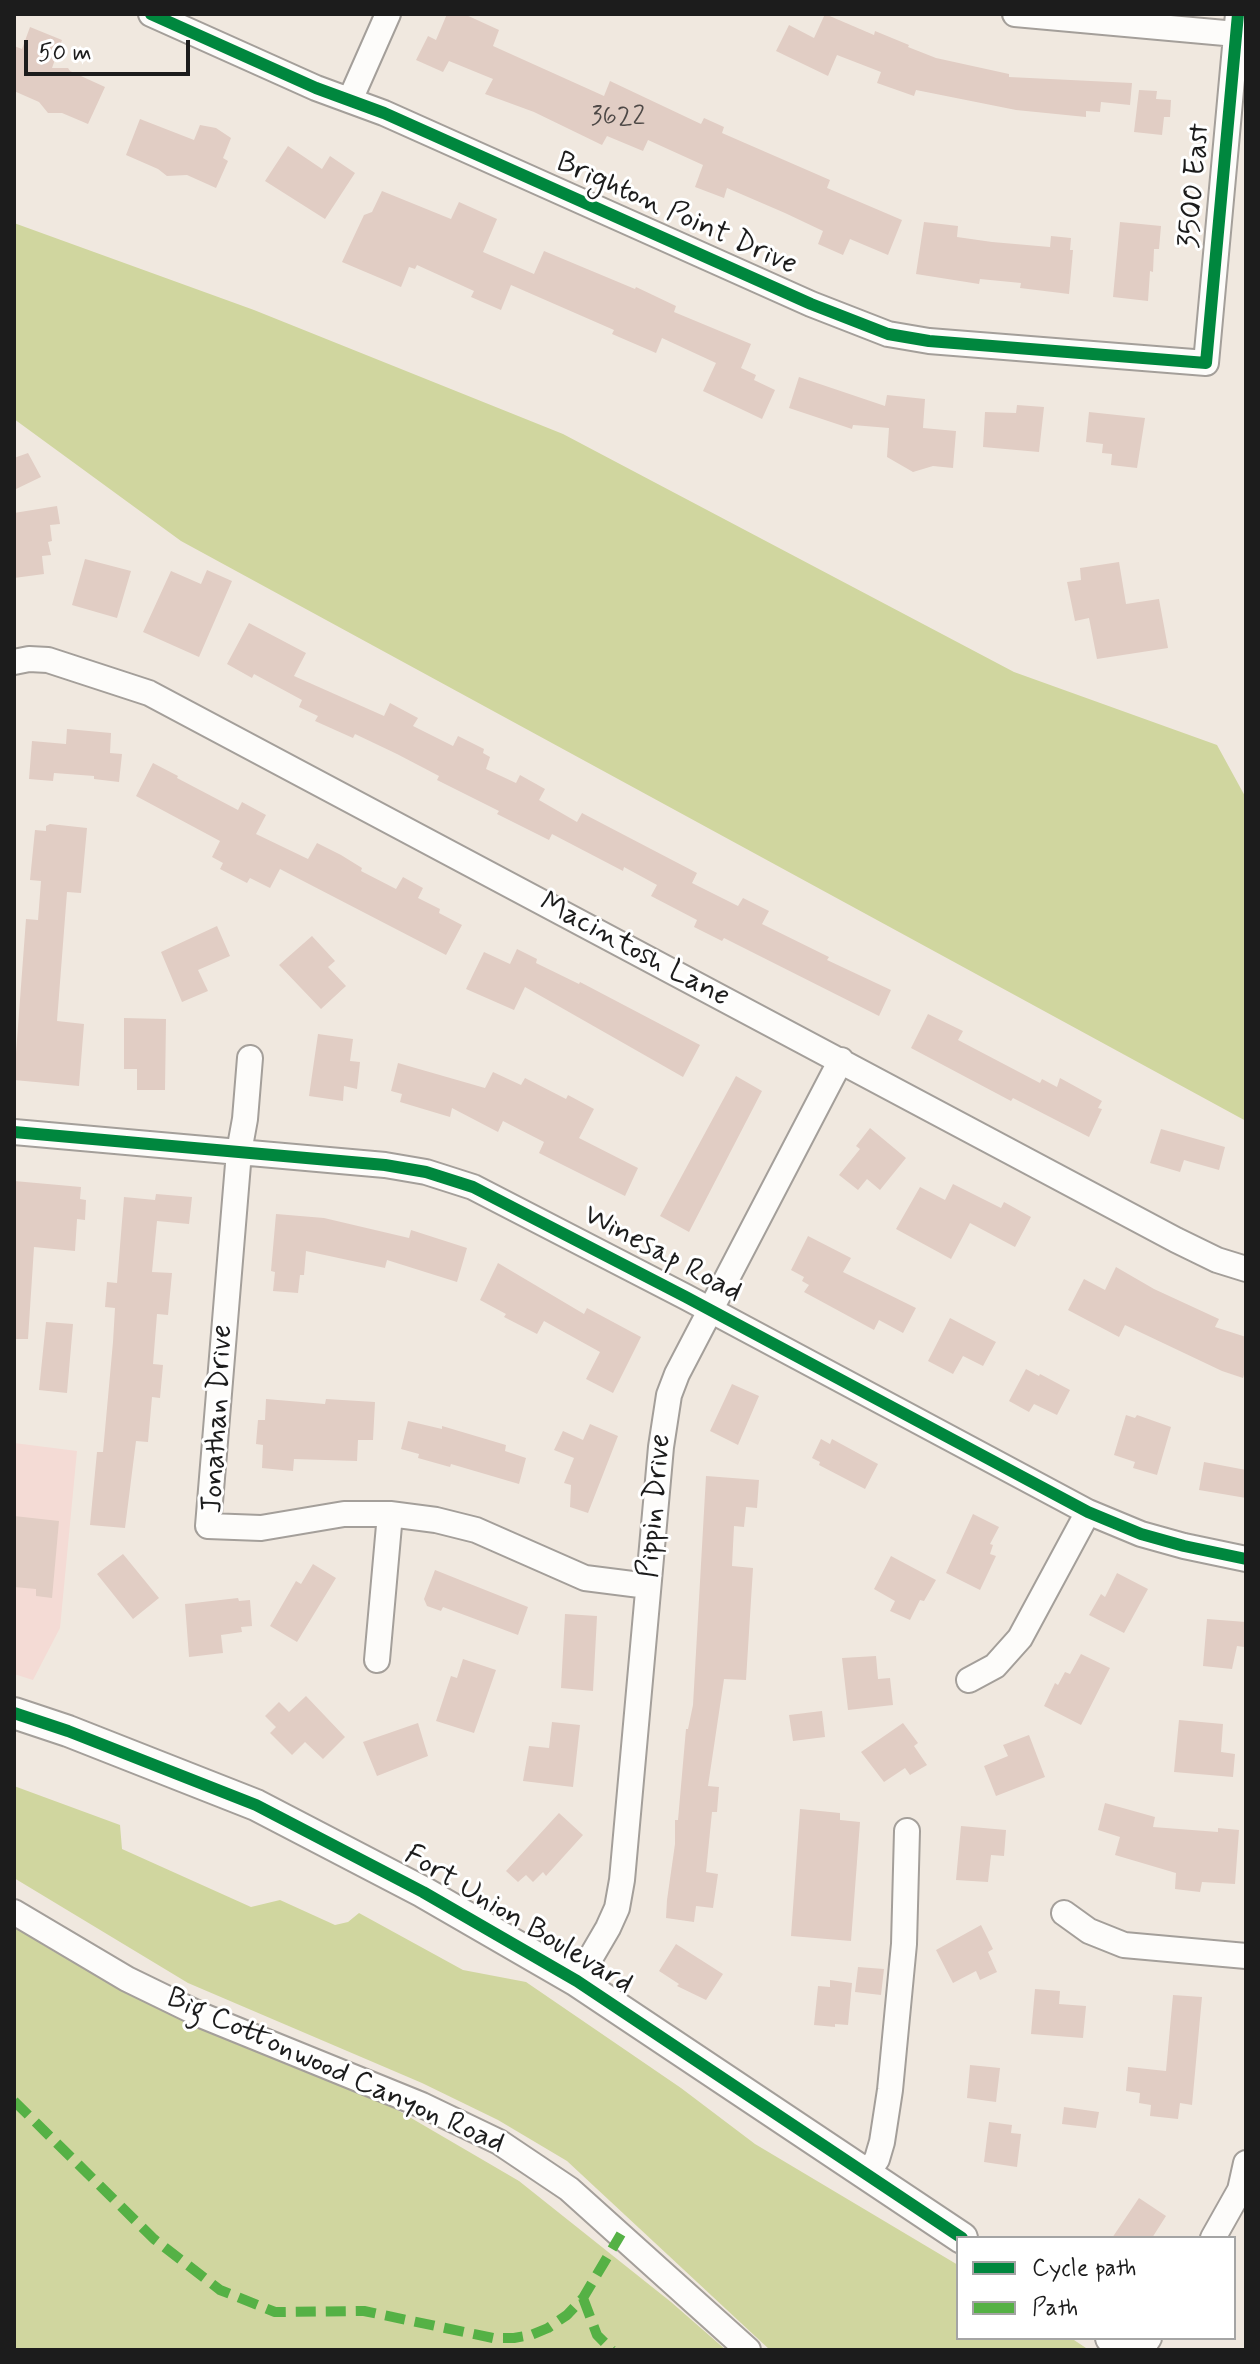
<!DOCTYPE html>
<style>
body{margin:0}
#map{position:relative;width:1260px;height:2364px;overflow:hidden;background:#f0e8df;font-family:Mynerve,sans-serif}
canvas{display:block}
.frame{position:absolute;inset:0;border:16px solid #1c1c1c;pointer-events:none}
.legend{position:absolute;left:956px;top:2236px;width:280px;height:104px;box-sizing:border-box;background:#fff;border:2px solid #a4a4a4;margin:0;padding:10px 14px;list-style:none;font-size:24px;color:#1c1c1c}
.legend li{display:flex;align-items:center;gap:16px;height:40px}
.legend b{width:40px;border:2px solid #a4a4a4}
.scale{position:absolute;left:24px;top:40px;width:166px;height:36px;box-sizing:border-box;border:4px solid #1c1c1c;border-top:0;padding-left:10px;font-size:24px;line-height:28px;white-space:nowrap;color:#1c1c1c;-webkit-text-stroke:6px #fff;paint-order:stroke}
</style>
<div id="map">
<canvas width="1260" height="2364"></canvas>
<div class="frame"></div>
<ul class="legend">
<li><b style="height:10px;background:#00873e"></b>Cycle path</li>
<li><b style="height:10px;background:#55b145"></b>Path</li>
</ul>
<div class="scale">50 m</div>
</div>
<script>
const context = document.querySelector('canvas').getContext('2d');
context.lineJoin = 'round';
function paint(path, color) {
  context.fillStyle = color;
  context.fill(path, 'evenodd');
}
function poly(rows) {
  const path = new Path2D();
  for (const r of rows) {
    path.moveTo(r[0], r[1]);
    for (let i = 2; i < r.length; i += 2) path.lineTo(r[i], r[i + 1]);
  }
  return path;
}
function trace(path, color, width, dash) {
  context.strokeStyle = color;
  context.lineWidth = width;
  context.lineCap = dash ? 'butt' : 'round';
  context.setLineDash(dash || []);
  context.stroke(path);
}
function write(font, color, halo, rows, align = 'center') {
  context.font = font + ' Mynerve,sans-serif';
  context.lineWidth = 6;
  context.setLineDash([]);
  context.textBaseline = 'middle';
  context.strokeStyle = halo;
  context.fillStyle = color;
  for (const [text, x, y, turn = 0] of rows) {
    context.save();
    context.translate(x, y);
    context.rotate((+turn || 0) * Math.PI / 180);
    context.textAlign = isNaN(turn) ? turn : align;
    if (halo) context.strokeText(text, 0, 0);
    context.fillText(text, 0, 0);
    context.restore();
  }
}
paint(poly([
 [14,1443,77,1451,60,1628,33,1680,14,1674]
]), '#f4dbd5');
paint(poly([
 [14,223,254,310,563,434,1014,672,1217,745,1246,798,1246,1121,181,541,14,419],
 [14,1786,120,1825,122,1849,251,1907,280,1900,335,1925,348,1922,359,1913,463,1970,526,1982,681,2088,755,2144,958,2265,958,2338,1071,2338,1089,2350,770,2350,567,2161,498,2120,422,2083,188,1983,14,1878],
 [14,1926,53,1951,181,2017,382,2101,519,2181,671,2302,726,2350,14,2350]
]), '#d0d69f');
paint(poly([
 [447,14,464,14,499,30,493,46,604,96,610,81,701,124,704,118,724,127,722,133,830,180,827,188,902,220,888,255,850,239,843,255,818,244,823,231,785,213,727,188,724,198,695,187,703,165,648,140,643,151,607,136,602,145,534,112,485,94,493,79,449,61,443,72,416,60,428,36,436,40],
 [825,14,874,35,875,31,909,45,908,47,936,58,1009,74,1009,77,1132,83,1130,105,1101,102,1100,112,1086,111,1086,117,1016,110,916,90,914,96,877,83,881,72,837,55,828,76,776,51,789,25,814,38],
 [30,27,62,40,52,68,68,68,70,71,105,87,88,124,62,113,48,113,39,102,14,91,14,46,22,49],
 [1139,90,1157,91,1156,99,1171,100,1170,117,1164,117,1162,135,1134,132],
 [140,119,194,140,200,125,216,128,231,138,223,158,228,161,216,188,187,175,167,176,158,169,126,155],
 [288,146,322,169,330,156,355,173,325,219,265,181],
 [382,191,451,219,459,202,497,219,483,252,534,274,544,251,635,289,636,287,676,306,674,312,751,344,741,368,756,375,754,380,775,390,762,419,703,391,716,363,662,338,656,353,612,334,614,330,511,285,501,310,471,297,474,291,417,265,415,269,409,267,401,287,342,262,364,215,372,212],
 [924,222,958,226,957,237,992,242,1050,247,1051,236,1071,238,1070,250,1073,250,1069,294,1020,288,1021,283,980,279,979,284,916,274],
 [1120,222,1161,226,1159,249,1154,249,1153,272,1150,271,1148,301,1113,297],
 [799,377,885,406,887,395,925,399,923,428,956,431,953,468,933,466,913,472,887,457,889,428,853,425,852,429,789,408],
 [1017,405,1044,407,1039,452,983,447,985,412,1016,413],
 [1089,412,1145,418,1137,468,1111,465,1112,454,1102,453,1103,444,1086,442],
 [28,453,41,477,14,490,14,458],
 [57,506,60,524,50,525,52,541,48,542,51,555,42,556,44,574,14,578,14,513],
 [85,559,131,571,117,618,72,605],
 [1119,562,1126,604,1159,599,1168,648,1097,659,1089,618,1075,621,1067,582,1081,580,1080,568],
 [207,570,232,581,199,657,143,632,171,571,201,584],
 [249,623,306,653,294,676,384,716,390,703,418,718,413,726,453,746,458,736,484,749,483,753,490,757,486,769,516,783,520,775,545,789,539,800,577,822,582,813,697,873,692,883,738,906,743,898,769,911,762,924,829,957,827,960,891,990,879,1016,724,938,722,941,694,927,697,920,651,896,657,885,624,867,623,871,552,834,549,840,497,814,499,811,437,780,439,776,397,754,355,734,353,738,315,721,318,716,299,707,302,700,254,674,252,678,227,664],
 [67,729,111,733,110,753,122,754,119,782,94,779,94,776,54,773,53,781,29,779,32,741,66,744],
 [153,763,178,776,177,778,238,810,242,802,266,815,256,834,308,859,317,843,341,855,362,868,361,871,396,889,403,877,423,888,418,898,440,909,439,913,462,925,446,955,280,869,270,888,250,878,247,883,220,869,223,863,212,857,220,841,136,796],
 [50,824,87,828,81,893,67,892,57,1021,84,1024,79,1086,14,1080,26,919,38,920,41,881,30,880,35,830,46,831,46,826],
 [217,926,230,956,198,970,208,991,182,1002,161,952],
 [312,936,335,961,328,967,346,986,321,1009,279,965],
 [517,949,537,959,536,963,579,984,580,982,700,1045,683,1077,525,987,514,1010,466,989,484,952,510,964],
 [928,1014,963,1031,958,1040,1040,1083,1042,1079,1057,1087,1060,1078,1102,1101,1098,1108,1102,1109,1089,1137,1013,1098,1011,1101,911,1048],
 [124,1018,166,1019,165,1090,137,1090,137,1069,124,1069],
 [318,1034,353,1039,350,1061,360,1062,357,1089,344,1086,343,1101,309,1096],
 [398,1063,485,1088,493,1072,521,1085,525,1078,566,1099,568,1095,594,1109,579,1138,638,1168,625,1196,539,1153,544,1142,503,1121,498,1132,452,1108,450,1117,400,1102,402,1094,391,1091],
 [736,1076,762,1091,689,1232,660,1216],
 [870,1128,906,1158,880,1190,867,1179,858,1190,839,1175,860,1149,856,1146],
 [1161,1129,1225,1147,1219,1170,1184,1160,1180,1172,1150,1163],
 [14,1181,81,1187,80,1199,86,1200,85,1220,77,1219,75,1251,34,1247,28,1339,14,1339],
 [953,1184,1001,1208,1004,1202,1031,1217,1015,1247,970,1223,951,1259,896,1229,920,1187,945,1200],
 [156,1194,192,1197,189,1224,157,1221,152,1272,172,1273,168,1315,157,1314,153,1364,163,1365,160,1398,152,1397,148,1442,136,1441,125,1528,90,1525,97,1452,103,1452,113,1342,115,1308,105,1307,107,1282,117,1283,124,1197,155,1200],
 [276,1214,324,1218,409,1238,411,1230,467,1248,457,1282,387,1260,385,1268,306,1251,304,1275,300,1275,298,1293,273,1291,275,1272,271,1271],
 [808,1236,851,1258,843,1272,916,1308,903,1333,879,1320,874,1330,804,1292,809,1285,802,1281,804,1277,791,1270],
 [498,1263,584,1314,587,1308,641,1337,613,1393,586,1379,600,1352,544,1321,537,1334,504,1317,506,1314,480,1300],
 [1116,1267,1154,1289,1219,1319,1215,1327,1246,1337,1246,1368,1243,1378,1222,1371,1125,1325,1119,1337,1068,1310,1084,1279,1105,1290],
 [950,1318,996,1342,983,1366,963,1356,953,1374,928,1361],
 [46,1322,73,1324,67,1393,39,1390],
 [1026,1369,1039,1376,1040,1374,1070,1390,1057,1415,1034,1404,1029,1412,1009,1401],
 [732,1384,759,1396,738,1445,710,1431],
 [266,1399,325,1404,326,1399,375,1402,373,1440,358,1440,357,1461,294,1459,293,1471,262,1468,263,1445,256,1444,258,1420,265,1420],
 [1126,1415,1135,1418,1137,1415,1171,1427,1157,1475,1133,1468,1135,1462,1114,1455],
 [408,1421,442,1429,442,1426,506,1445,505,1451,526,1458,519,1484,451,1464,450,1467,418,1458,419,1454,401,1449],
 [590,1424,618,1436,588,1513,570,1507,571,1485,564,1483,574,1458,554,1450,563,1431,583,1440],
 [821,1439,830,1444,832,1439,878,1464,865,1489,819,1465,820,1462,812,1458],
 [1204,1462,1246,1470,1246,1498,1199,1490],
 [706,1476,759,1480,757,1508,746,1507,744,1527,734,1526,732,1566,753,1568,746,1680,724,1679,708,1786,719,1787,717,1812,712,1812,706,1872,718,1874,713,1908,696,1906,694,1922,666,1918,667,1900,675,1844,675,1820,678,1820,686,1729,688,1729,693,1705],
 [973,1514,999,1527,990,1544,993,1545,990,1554,996,1556,980,1590,946,1573],
 [14,1516,59,1521,52,1598,36,1596,36,1589,14,1587],
 [123,1554,159,1598,133,1619,97,1574],
 [891,1556,936,1580,924,1601,920,1600,910,1620,890,1611,895,1601,874,1589],
 [313,1564,336,1578,297,1642,270,1626,296,1581,301,1584],
 [435,1570,528,1607,518,1635,443,1607,441,1611,427,1606,424,1599],
 [1117,1573,1148,1589,1124,1633,1089,1615,1101,1594,1105,1597],
 [238,1598,239,1601,250,1600,252,1626,241,1627,242,1632,221,1635,223,1653,189,1657,185,1604],
 [565,1614,597,1616,593,1691,561,1688],
 [1207,1619,1246,1622,1244,1647,1237,1646,1232,1669,1203,1666],
 [1081,1654,1110,1668,1081,1725,1044,1706,1055,1683,1058,1685,1065,1672,1070,1674],
 [876,1656,878,1679,890,1678,893,1705,848,1710,842,1658],
 [463,1659,496,1670,474,1733,436,1721,451,1676,457,1678],
 [306,1696,345,1737,323,1759,305,1742,292,1755,270,1733,276,1727,265,1716,279,1702,289,1712],
 [822,1711,825,1737,793,1741,789,1715],
 [1179,1720,1223,1724,1221,1752,1235,1754,1233,1777,1174,1772],
 [552,1722,580,1725,573,1787,523,1781,529,1746,549,1748],
 [418,1723,428,1756,377,1776,363,1742],
 [903,1723,918,1743,914,1746,927,1765,910,1775,905,1768,884,1782,861,1752],
 [1029,1735,1045,1777,996,1796,984,1766,1008,1756,1003,1745],
 [1105,1803,1155,1817,1153,1827,1218,1832,1218,1828,1239,1830,1235,1884,1202,1882,1200,1892,1175,1889,1176,1873,1115,1855,1120,1837,1098,1830],
 [800,1809,840,1813,840,1820,860,1822,851,1941,791,1936],
 [559,1813,583,1835,546,1876,543,1872,533,1882,526,1875,518,1882,506,1871],
 [961,1826,1006,1830,1004,1856,991,1855,988,1882,956,1880],
 [981,1925,993,1949,988,1952,997,1972,980,1980,976,1971,953,1983,936,1950],
 [676,1944,723,1974,706,2000,677,1986,679,1984,659,1971],
 [858,1967,884,1969,881,1995,855,1992],
 [830,1980,852,1983,848,2025,835,2024,835,2027,814,2025,818,1986,830,1987],
 [1035,1989,1060,1991,1059,2004,1086,2006,1083,2038,1031,2034],
 [1173,1995,1202,1997,1192,2105,1180,2103,1178,2119,1150,2116,1151,2105,1139,2103,1140,2093,1126,2091,1128,2067,1166,2071],
 [970,2065,1000,2068,996,2102,967,2098],
 [1064,2107,1099,2112,1096,2128,1062,2124],
 [989,2122,1012,2125,1011,2133,1021,2134,1017,2167,984,2162],
 [1139,2198,1166,2216,1152,2238,1112,2238]
]), '#e1cdc4');
const minor = poly([
 [151,14,316,88,384,113,811,304,888,334,929,341,1206,363,1238,14],
 [1015,14,1236,34],
 [350,100,388,14],
 [14,662,29,659,48,660,149,693,1176,1240,1217,1260,1246,1269],
 [250,1058,245,1119,239,1152,208,1526,261,1528,344,1514,390,1514,436,1520,476,1530,585,1578,648,1586],
 [14,1132,385,1165,426,1172,473,1187,686,1297,1088,1512,1141,1534,1184,1546,1246,1559],
 [377,1660,390,1514],
 [969,1680,995,1666,1020,1638,1088,1512],
 [14,1912,127,1979,203,2016,422,2105,499,2142,569,2189,748,2350],
 [1064,1913,1089,1931,1124,1945,1246,1956],
 [577,1981,608,1928,617,1908,622,1880,661,1447,669,1395,677,1374,841,1060],
 [867,2174,877,2159,882,2142,890,2090,904,1944,907,1831],
 [1213,2238,1240,2190,1246,2163],
 [1141,2350,1149,2338]
]);
const major = poly([
 [14,1713,68,1731,256,1805,423,1892,577,1981,962,2238],
 [1111,2338,1129,2350]
]);
trace(minor, '#a49f9a', 28);
trace(major, '#a49f9a', 34);
trace(minor, '#fdfcfa', 24);
trace(major, '#fdfcfa', 30);
trace(poly([
 [14,2101,154,2239,220,2290,275,2312,364,2311,493,2338,514,2338,531,2335,548,2328,567,2315,583,2298,621,2234],
 [583,2298,597,2335,612,2350]
]), '#55b145', 10, [20, 10]);
trace(poly([
 [151,14,316,88,384,113,811,304,888,334,929,341,1206,363,1238,14],
 [14,1132,385,1165,426,1172,473,1187,686,1297,1088,1512,1141,1534,1184,1546,1246,1559],
 [14,1713,68,1731,256,1805,423,1892,577,1981,962,2238]
]), '#00873e', 12);
write('26px', '#4d4846', null, [
 ["3622",618,119]
]);
write('30px', '#1c1c1c', '#fff', [
 ["3500 East",1196,186,-85],
 ["Brighton Point Drive",676,215,24],
 ["Macintosh Lane",634,951,28],
 ["Winesap Road",662,1255,28],
 ["Jonathan Drive",219,1419,-87],
 ["Pippin Drive",656,1506,-85],
 ["Fort Union Boulevard",518,1921,31],
 ["Big Cottonwood Canyon Road",335,2072,24]
]);
</script>
